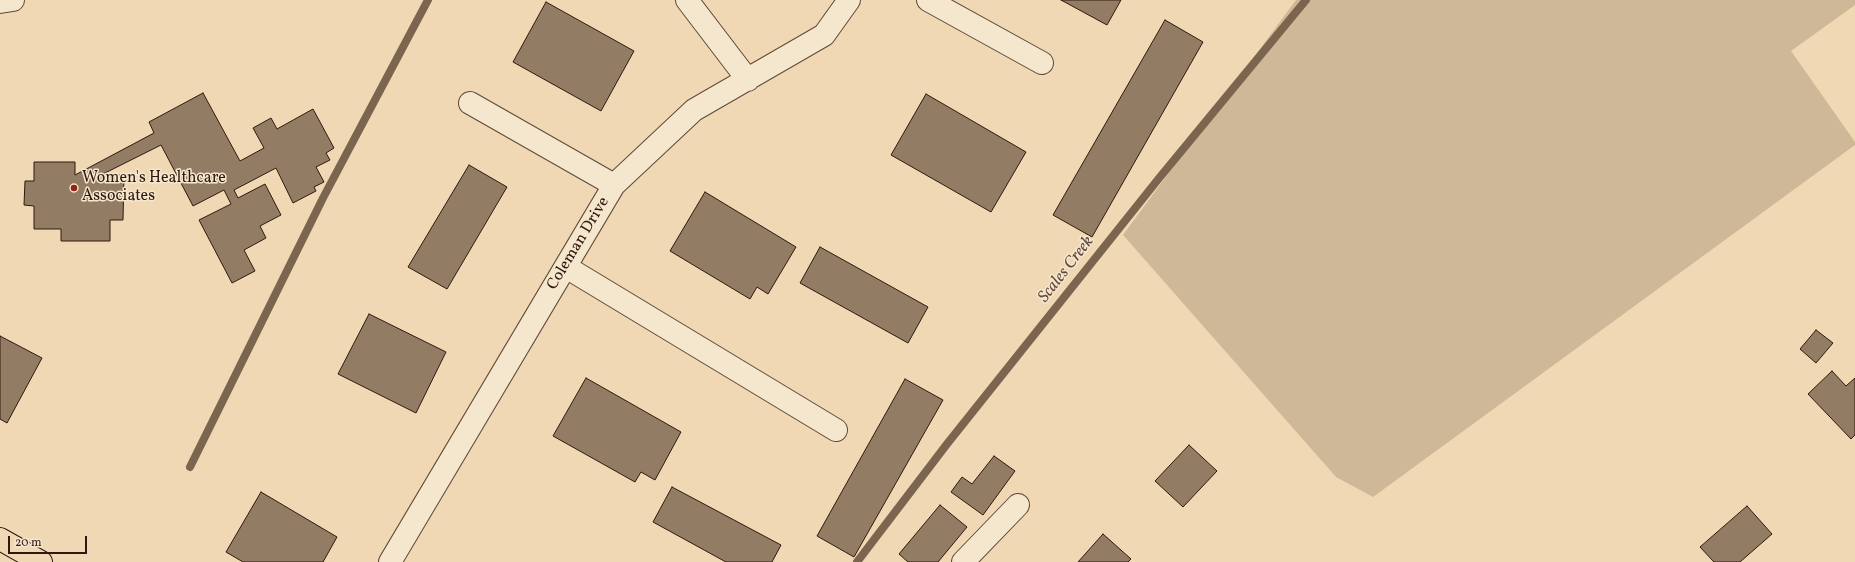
<!DOCTYPE html>
<style>
body{margin:0}
#map{position:relative;width:1855px;height:562px;overflow:hidden;background:#f0d8b4;font-family:Vollkorn,serif}
canvas{display:block}
.scale{position:absolute;left:8px;top:536px;width:79px;height:18px;box-sizing:border-box;border:2px solid #2f190d;border-top:0;padding-left:5px;font-size:12px;line-height:14px;white-space:nowrap;color:#2f190d;-webkit-text-stroke:3px #f5e6ce;paint-order:stroke}
</style>
<div id="map">
<canvas width="1855" height="562"></canvas>
<div class="scale">20 m</div>
</div>
<script>
const context = document.querySelector('canvas').getContext('2d');
context.lineJoin = 'round';
function paint(path, color) {
  context.fillStyle = color;
  context.fill(path, 'evenodd');
}
function poly(rows) {
  const path = new Path2D();
  for (const r of rows) {
    path.moveTo(r[0], r[1]);
    for (let i = 2; i < r.length; i += 2) path.lineTo(r[i], r[i + 1]);
  }
  return path;
}
function trace(path, color, width, dash) {
  context.strokeStyle = color;
  context.lineWidth = width;
  context.lineCap = dash ? 'butt' : 'round';
  context.setLineDash(dash || []);
  context.stroke(path);
}
function write(font, color, halo, rows, align = 'center') {
  context.font = font + ' Vollkorn,serif';
  context.lineWidth = 3;
  context.setLineDash([]);
  context.textBaseline = 'middle';
  context.strokeStyle = halo;
  context.fillStyle = color;
  for (const [text, x, y, turn = 0] of rows) {
    context.save();
    context.translate(x, y);
    context.rotate((+turn || 0) * Math.PI / 180);
    context.textAlign = isNaN(turn) ? turn : align;
    if (halo) context.strokeText(text, 0, 0);
    context.fillText(text, 0, 0);
    context.restore();
  }
}
paint(poly([
 [1296,0,1855,0,1855,5,1791,51,1855,142,1855,145,1373,497,1336,477,1123,235]
]), '#cfb898');
trace(poly([
 [190,467,323,198,428,0],
 [857,562,947,444,1160,177,1306,0]
]), '#7b654f', 8);
const building = poly([
 [1061,0,1121,0,1107,25,1061,0],
 [546,2,634,51,601,111,513,62,546,2],
 [1165,20,1203,42,1092,237,1053,215,1165,20],
 [203,93,240,161,264,148,253,128,271,118,277,129,313,109,334,148,326,153,330,160,316,167,324,182,314,187,316,191,293,203,276,168,234,190,238,198,265,184,281,215,260,226,266,238,244,250,255,271,232,283,199,220,231,204,224,190,193,206,161,145,101,175,124,175,123,220,110,220,110,241,61,241,61,229,34,229,34,206,24,205,25,181,34,181,34,162,75,162,75,175,154,133,149,122,203,93],
 [926,94,1026,152,991,212,891,155,926,94],
 [469,165,507,187,447,289,408,267,469,165],
 [705,192,796,247,768,294,757,287,750,299,670,251,705,192],
 [820,247,928,307,908,343,800,283,820,247],
 [369,314,446,352,416,413,338,374,369,314],
 [1816,330,1833,343,1816,363,1800,349,1816,330],
 [0,336,42,358,7,423,0,419,0,336],
 [1832,371,1846,386,1855,378,1855,435,1851,439,1808,394,1832,371],
 [586,378,681,432,655,480,641,472,635,482,553,436,586,378],
 [905,379,943,400,854,557,817,536,905,379],
 [1189,445,1217,471,1183,507,1155,481,1189,445],
 [994,456,1015,471,983,515,951,492,962,477,972,484,994,456],
 [672,487,781,545,772,562,726,562,653,522,672,487],
 [261,492,337,537,323,562,243,562,226,552,261,492],
 [940,505,967,527,938,562,908,562,899,554,940,505],
 [1747,506,1772,534,1740,562,1714,562,1700,547,1747,506],
 [1103,534,1131,559,1128,562,1078,562,1103,534]
]);
paint(building, '#937c64');
trace(building, '#2f190d', 1);
const minor = poly([
 [687,0,748,80],
 [928,0,1042,63],
 [0,2,13,0],
 [470,103,614,185],
 [566,267,836,430],
 [390,562,614,185,694,110,824,35,849,0],
 [963,562,1018,505]
]);
const major = poly([
 [0,539,41,562]
]);
trace(minor, '#5f4937', 24);
trace(major, '#2f190d', 24);
trace(minor, '#f5e6ce', 22);
trace(major, '#f0d8b4', 22);
for (const [x, y, r, color] of [
 [74,188,4,"#8f2418"]
]) {
  const dot = new Path2D();
  dot.arc(x, y, r, 0, 2 * Math.PI);
  context.fillStyle = color;
  context.fill(dot);
  trace(dot, '#f5e6ce', 1.5);
}
write('16px', '#2f190d', '#f5e6ce', [
 ["Women's Healthcare",82,179],
 ["Associates",82,197]
], 'left');
write('16px', '#2f190d', '#f5e6ce', [
 ["Coleman Drive",579,244,-59]
]);
write('italic 17px', '#624b39', '#f5e6ce', [
 ["Scales Creek",1067,270,-52]
]);
</script>
